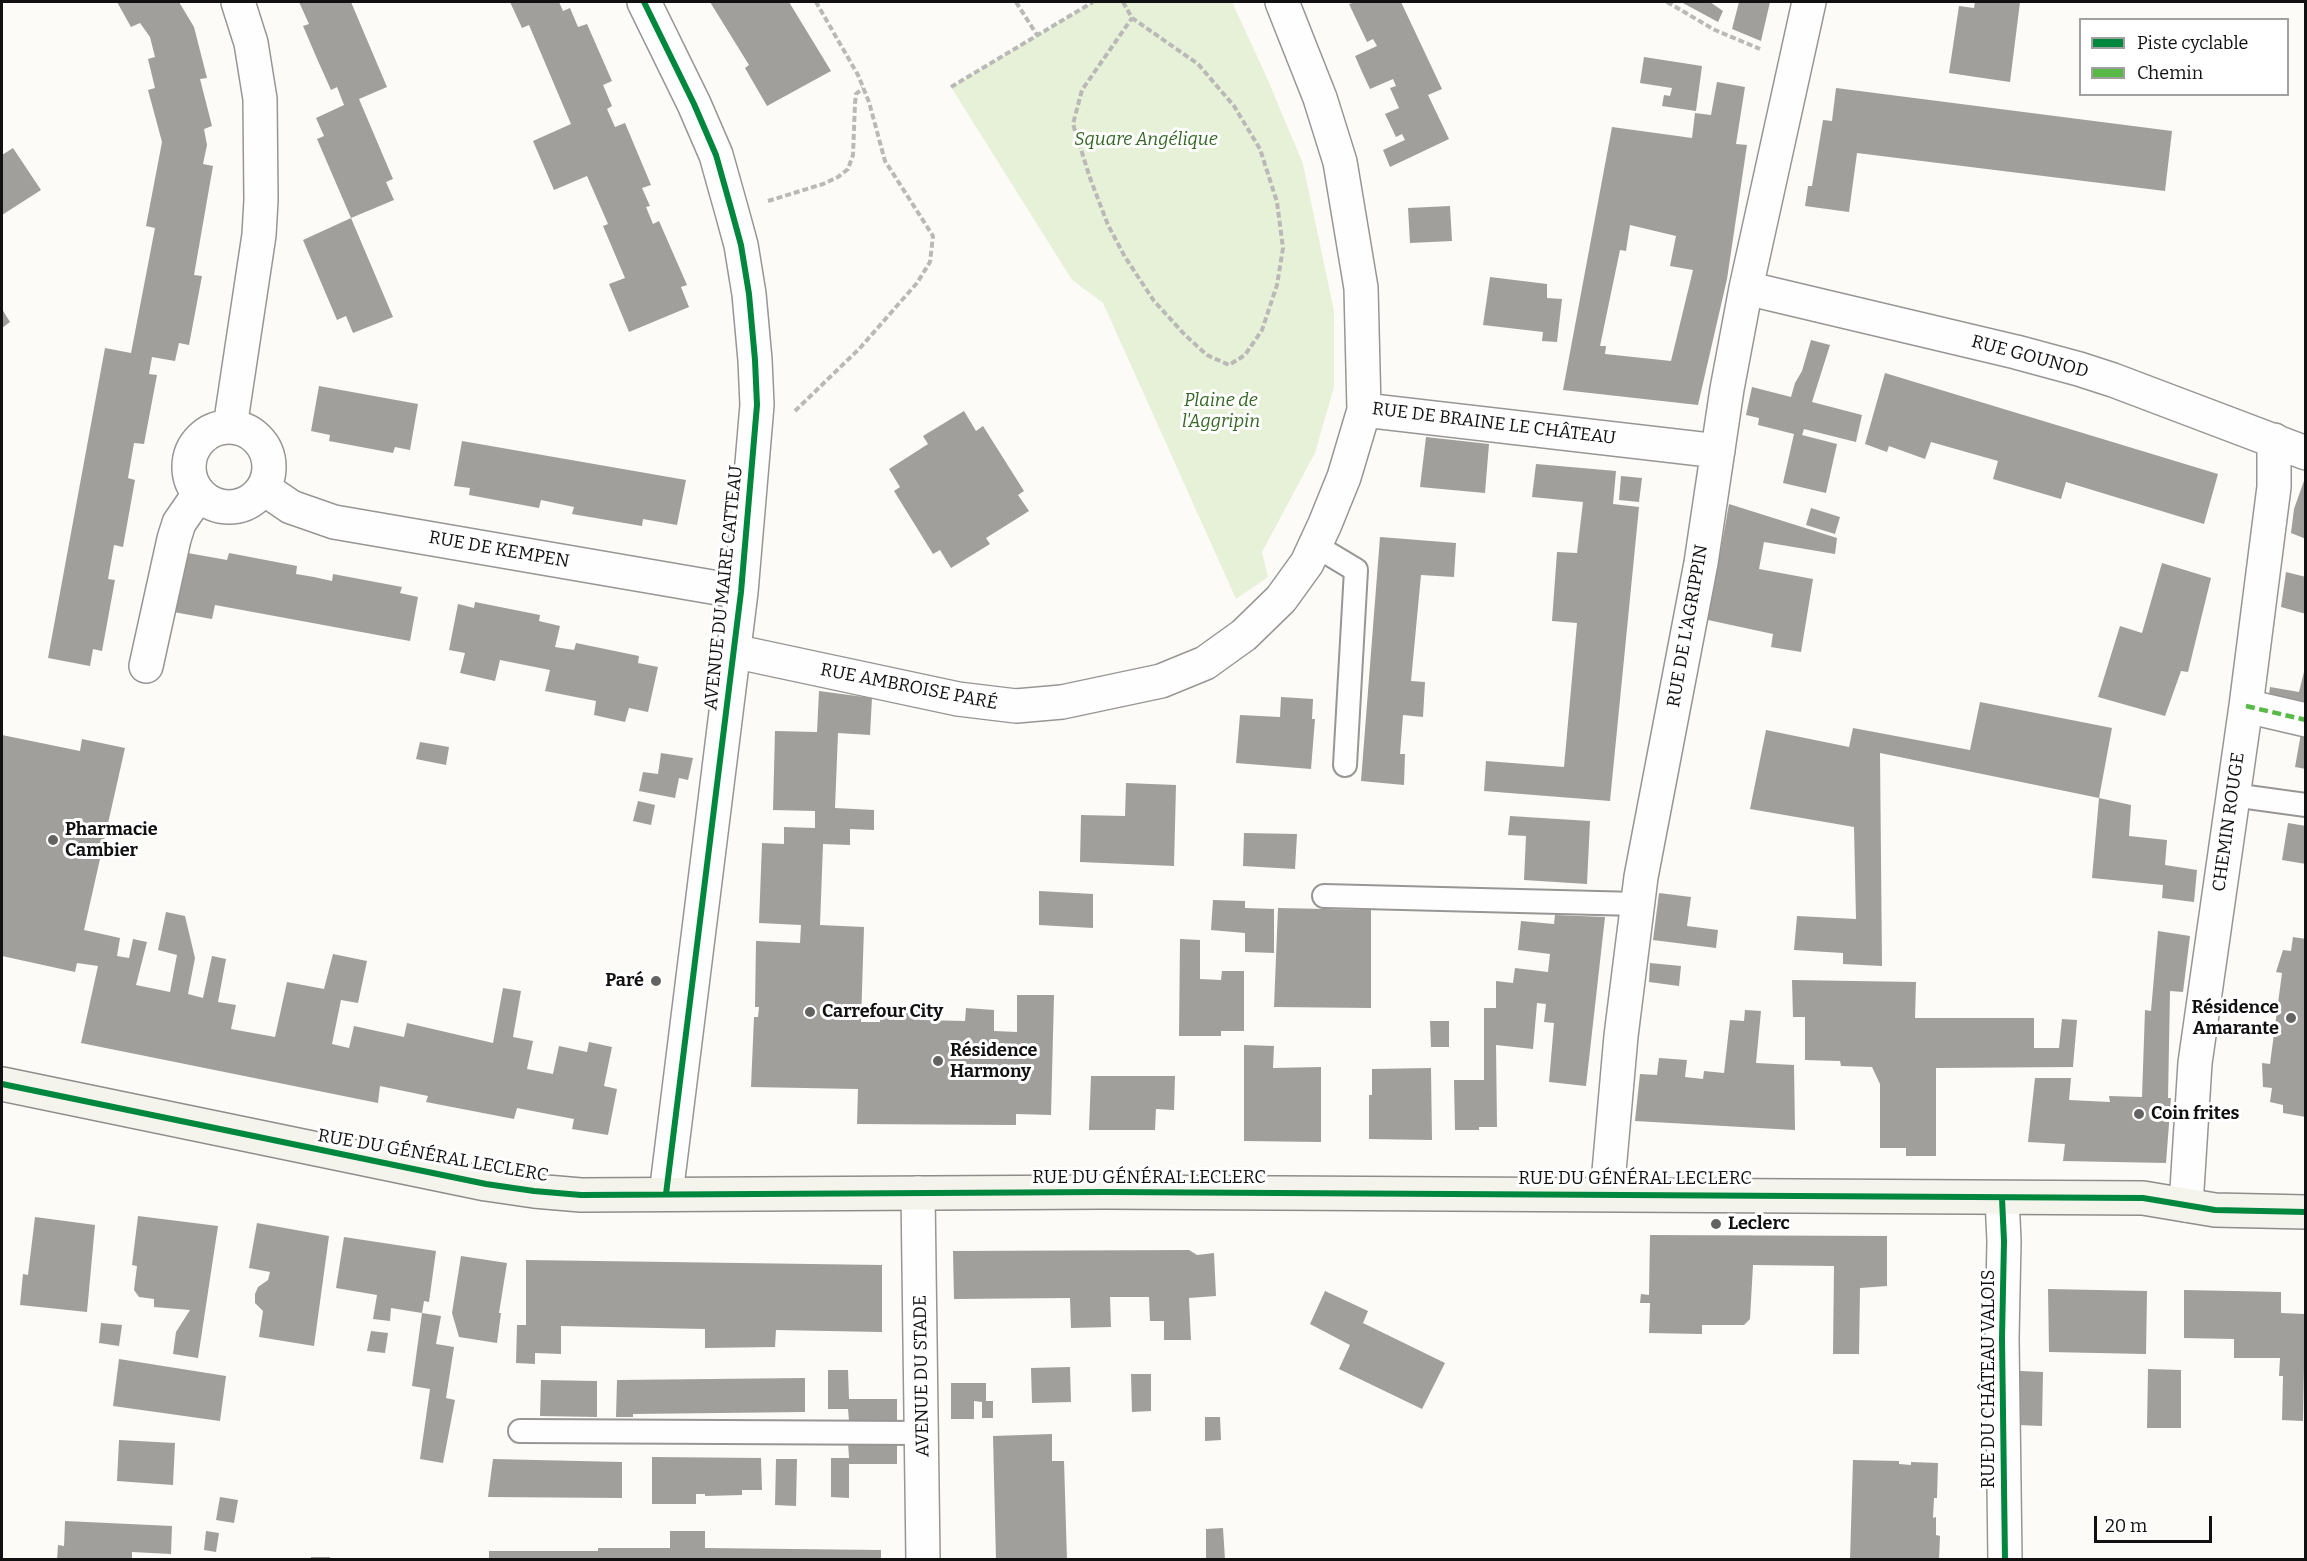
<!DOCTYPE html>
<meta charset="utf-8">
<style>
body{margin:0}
#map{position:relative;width:2307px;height:1561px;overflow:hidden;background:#fcfbf7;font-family:Bitter,serif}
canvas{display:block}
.frame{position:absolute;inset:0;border:3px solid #111;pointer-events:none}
.legend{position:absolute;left:2079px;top:18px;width:210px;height:78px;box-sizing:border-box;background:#fff;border:2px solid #a0a0a0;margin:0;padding:8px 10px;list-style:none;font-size:18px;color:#111}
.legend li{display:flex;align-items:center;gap:12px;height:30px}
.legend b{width:30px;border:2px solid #a0a0a0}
.scale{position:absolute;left:2094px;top:1516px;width:118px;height:27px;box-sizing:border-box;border:3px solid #111;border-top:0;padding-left:8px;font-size:18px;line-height:21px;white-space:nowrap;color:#111;-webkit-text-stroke:4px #fff;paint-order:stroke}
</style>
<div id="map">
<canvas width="2307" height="1561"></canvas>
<div class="frame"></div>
<ul class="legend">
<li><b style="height:8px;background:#00873e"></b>Piste cyclable</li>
<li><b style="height:8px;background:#58b947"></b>Chemin</li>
</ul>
<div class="scale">20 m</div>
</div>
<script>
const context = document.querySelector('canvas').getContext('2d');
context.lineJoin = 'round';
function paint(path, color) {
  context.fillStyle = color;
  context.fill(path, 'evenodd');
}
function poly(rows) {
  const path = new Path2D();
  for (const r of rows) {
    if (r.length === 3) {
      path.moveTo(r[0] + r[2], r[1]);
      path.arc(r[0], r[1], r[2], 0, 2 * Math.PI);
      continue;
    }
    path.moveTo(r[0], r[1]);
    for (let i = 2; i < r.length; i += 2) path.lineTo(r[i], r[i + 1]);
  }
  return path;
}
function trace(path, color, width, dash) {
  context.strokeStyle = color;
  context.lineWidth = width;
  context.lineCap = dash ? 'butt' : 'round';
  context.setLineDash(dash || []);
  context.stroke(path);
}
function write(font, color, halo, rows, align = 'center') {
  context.font = font + ' Bitter,serif';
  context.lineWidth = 6;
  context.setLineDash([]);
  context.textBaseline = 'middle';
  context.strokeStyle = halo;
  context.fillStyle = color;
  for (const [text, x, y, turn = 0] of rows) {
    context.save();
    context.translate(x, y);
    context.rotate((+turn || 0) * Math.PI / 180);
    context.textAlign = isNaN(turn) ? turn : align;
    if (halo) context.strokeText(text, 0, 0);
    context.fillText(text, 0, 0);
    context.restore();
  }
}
paint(poly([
 [1093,2,1232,2,1268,80,1303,164,1334,311,1334,387,1315,453,1262,552,1268,577,1236,599,1103,303,1072,280,951,87]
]), '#e7f1d8');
paint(poly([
 [117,2,179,2,194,27,207,78,200,79,212,126,204,129,207,145,203,164,213,166,194,275,202,276,189,345,179,343,175,361,152,357,149,374,157,375,144,444,134,443,128,478,135,480,123,547,114,545,108,579,115,580,102,651,93,649,90,666,48,658,105,348,131,353,155,228,146,226,162,142,148,90,155,88,148,59,155,57,150,37,140,23,131,27],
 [299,2,351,2,387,87,359,99,393,179,386,182,394,200,351,218,317,139,324,136,316,118,344,105,337,87,331,90,318,61,303,26,309,24],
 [510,2,559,2,563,11,570,8,578,27,587,24,612,81,603,85,612,106,607,109,615,127,625,123,651,185,642,188,650,206,646,207,653,224,659,221,687,285,681,287,689,307,629,332,609,284,625,278,603,226,608,224,587,176,554,190,533,141,571,124,529,25,522,28],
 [710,2,789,2,831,71,767,106,745,68,749,65],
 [1356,2,1401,2,1442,89,1428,95,1449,139,1390,167,1383,150,1405,140,1402,134,1396,137,1385,114,1399,108,1390,88,1396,86,1393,79,1370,89,1362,72,1355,56,1377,46,1373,39,1367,42,1349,4],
 [1681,2,1710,2,1723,11,1718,22],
 [1739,2,1770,2,1761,41,1732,29],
 [1975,2,2020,2,2010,82,1949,73,1959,6,1974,8],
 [1644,57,1702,66,1696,111,1662,106,1664,95,1670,96,1672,88,1640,83],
 [1717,82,1745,87,1736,144,1747,145,1727,279,1698,405,1563,390,1612,127,1692,138,1695,113,1711,115],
 [1630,225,1676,236,1670,266,1693,270,1671,361,1605,354,1606,346,1600,346,1620,250,1626,251],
 [1836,88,2172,131,2165,191,1857,153,1849,212,1805,206,1808,186,1812,186,1823,120,1832,121],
 [13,148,41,190,2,215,2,155],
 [1450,206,1452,241,1410,243,1408,208],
 [351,218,393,317,353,333,346,316,337,320,303,240],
 [1490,277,1547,284,1547,298,1562,299,1557,342,1542,341,1543,332,1483,325],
 [2,309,10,322,2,328],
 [1811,340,1830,345,1812,402,1862,415,1856,442,1804,429,1802,435,1837,444,1826,493,1783,483,1794,434,1758,425,1759,418,1746,415,1752,387,1791,397,1795,383,1802,371],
 [1885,373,2218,474,2204,524,2066,482,2061,499,1993,479,1998,461,1931,442,1925,459,1889,446,1887,452,1865,444],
 [319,386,418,404,410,450,395,447,393,453,329,441,330,435,311,431],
 [964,411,976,431,983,426,1024,491,1018,495,1029,511,986,538,990,544,951,568,940,550,933,554,894,491,900,487,889,469,928,444,923,436],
 [1426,437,1489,444,1485,493,1420,487],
 [462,441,686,480,677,525,643,519,642,526,572,514,574,507,541,500,539,508,469,495,470,488,454,486],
 [1536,464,1616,471,1613,504,1639,507,1610,801,1484,791,1486,761,1564,767,1577,623,1552,621,1557,552,1577,553,1583,502,1532,497],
 [2306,475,2306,539,2291,533,2294,509],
 [1621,476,1642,478,1639,502,1619,500],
 [1729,504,1837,538,1835,554,1764,542,1759,569,1813,579,1801,652,1771,647,1773,634,1708,620],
 [1811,508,1840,517,1835,534,1806,525],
 [1380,537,1456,543,1454,577,1421,575,1411,681,1425,682,1423,717,1403,715,1400,754,1405,754,1404,785,1361,781],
 [182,552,227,560,229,553,297,566,296,574,314,577,332,581,333,574,402,587,400,593,418,597,410,641,215,605,212,619,168,611],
 [2162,563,2211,578,2188,672,2181,671,2165,716,2098,697,2120,626,2142,633],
 [2286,572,2306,577,2306,614,2281,607],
 [475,602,540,615,539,621,560,626,555,647,574,650,576,643,639,656,638,663,658,667,648,712,629,708,625,722,594,715,596,701,545,691,550,670,500,660,495,681,460,673,465,653,449,650,458,604,474,608],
 [2305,668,2306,718,2267,710,2270,687,2299,692],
 [819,691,872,698,870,735,838,733,835,808,874,810,874,830,850,829,850,845,823,844,820,925,864,927,861,1022,880,1022,880,1008,922,1008,922,1020,965,1021,966,1008,994,1010,994,1031,1017,1032,1017,995,1054,995,1051,1115,1016,1114,1016,1125,857,1124,858,1089,751,1087,754,1017,758,1017,759,1007,755,1007,756,941,800,943,801,925,759,923,762,843,784,844,784,827,815,828,815,811,773,810,775,731,817,732],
 [1281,697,1313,699,1312,719,1315,719,1311,769,1236,763,1240,715,1280,717],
 [1980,702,2112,728,2099,798,1880,753,1882,966,1843,964,1843,953,1794,950,1797,916,1856,919,1854,827,1750,809,1766,730,1849,747,1853,728,1970,750],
 [2303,722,2306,722,2306,769,2295,767],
 [2,735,80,751,82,739,125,748,84,930,120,938,117,956,129,958,133,939,147,942,136,985,170,992,177,955,158,950,166,912,185,916,195,958,188,994,203,998,212,956,226,959,218,1002,236,1005,231,1029,275,1037,287,982,324,989,333,954,367,961,358,1003,341,1000,332,1044,349,1048,354,1026,404,1037,407,1023,493,1043,503,988,521,991,513,1037,533,1041,527,1069,553,1074,559,1046,587,1052,589,1042,612,1047,604,1086,617,1089,608,1135,572,1129,574,1119,517,1108,514,1119,426,1102,428,1096,380,1086,378,1103,81,1043,98,966,77,963,75,972,2,956],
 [420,742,449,747,446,765,416,759],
 [661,753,693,758,688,780,679,778,675,798,639,791,643,772,658,774],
 [1126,783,1176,785,1174,866,1080,862,1081,815,1125,816],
 [2099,798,2131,805,2129,836,2167,840,2165,865,2197,870,2194,902,2162,898,2163,885,2092,878],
 [638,801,655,805,651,825,633,821],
 [1510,816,1590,821,1587,884,1524,880,1526,836,1508,835],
 [2288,823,2306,826,2306,864,2282,860],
 [1244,833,1297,834,1295,869,1243,866],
 [1039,891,1093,894,1093,928,1039,925],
 [1659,893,1691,897,1687,926,1718,930,1716,948,1653,940],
 [1213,900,1245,901,1245,908,1274,909,1274,953,1245,952,1245,933,1211,930],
 [1278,908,1371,910,1371,1008,1274,1007],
 [1555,915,1605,917,1586,1086,1549,1082,1554,1023,1544,1022,1546,1004,1537,1003,1533,1049,1496,1045,1497,1127,1479,1127,1479,1130,1455,1130,1454,1080,1484,1080,1484,1008,1496,1008,1496,981,1513,983,1515,968,1548,972,1550,954,1518,950,1521,921,1554,924],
 [2158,931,2190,936,2183,992,2170,991,2168,1098,2171,1098,2166,1163,2063,1161,2065,1144,2028,1142,2035,1078,2071,1078,2069,1100,2110,1102,2109,1096,2142,1097,2145,1010,2151,1011],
 [2293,937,2306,939,2306,1117,2283,1113,2283,1105,2270,1102,2272,1088,2263,1087,2262,1063,2270,1064,2282,973,2276,972,2283,950,2291,951],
 [1180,939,1200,940,1200,979,1221,980,1222,971,1244,971,1244,1031,1221,1031,1221,1036,1179,1036],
 [1650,963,1681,966,1679,986,1649,982],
 [1792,980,1916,982,1915,1018,2034,1018,2034,1048,2059,1048,2062,1019,2077,1020,2073,1067,1936,1068,1936,1156,1906,1156,1906,1148,1880,1148,1880,1084,1872,1067,1841,1066,1840,1061,1805,1060,1805,1017,1793,1017],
 [1745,1010,1761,1011,1756,1063,1794,1065,1795,1130,1635,1121,1640,1074,1657,1075,1659,1058,1687,1060,1685,1077,1703,1079,1704,1071,1724,1073,1730,1020,1744,1021],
 [1430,1021,1449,1021,1449,1047,1431,1047],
 [1244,1045,1274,1046,1273,1068,1321,1067,1321,1142,1244,1141],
 [1431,1068,1432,1140,1369,1139,1369,1095,1372,1095,1372,1069],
 [1091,1076,1175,1076,1174,1110,1156,1109,1155,1130,1089,1130],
 [138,1216,218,1226,198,1358,173,1354,176,1332,190,1310,154,1307,154,1299,139,1297,134,1290,137,1266,132,1265],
 [35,1217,95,1225,87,1312,20,1305,23,1274,28,1275],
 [257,1223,329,1236,314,1346,259,1337,263,1311,255,1303,255,1294,258,1287,268,1280,270,1272,249,1268],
 [1650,1235,1887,1236,1887,1286,1860,1288,1859,1354,1833,1354,1834,1266,1753,1265,1750,1319,1744,1325,1702,1325,1702,1334,1649,1333,1650,1303,1640,1303,1641,1294,1649,1295],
 [344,1237,436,1251,429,1302,424,1301,422,1313,391,1308,390,1321,373,1319,377,1295,336,1288],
 [1189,1250,1197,1255,1214,1253,1216,1296,1189,1298,1191,1340,1164,1340,1164,1321,1150,1321,1149,1297,1110,1297,1111,1327,1071,1328,1070,1298,954,1299,953,1251],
 [461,1256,507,1263,499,1313,501,1313,497,1343,459,1337,452,1313],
 [526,1260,882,1265,882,1332,776,1330,775,1347,705,1348,705,1329,561,1326,561,1354,535,1353,535,1364,516,1363,517,1325,526,1325],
 [2048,1289,2147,1291,2146,1354,2049,1352],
 [2184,1290,2281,1292,2281,1313,2305,1314,2303,1421,2282,1420,2283,1376,2279,1376,2280,1358,2234,1358,2234,1339,2184,1338],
 [1325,1291,1368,1311,1363,1323,1445,1363,1422,1409,1339,1369,1350,1345,1310,1324],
 [422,1313,441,1316,436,1344,454,1347,446,1398,455,1400,443,1463,420,1459,430,1389,412,1386],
 [101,1323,122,1325,119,1346,99,1343],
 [371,1331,388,1333,385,1353,367,1351],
 [119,1359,226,1376,220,1421,113,1406],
 [1070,1367,1071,1402,1032,1403,1031,1368],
 [2148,1369,2181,1370,2181,1428,2147,1428],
 [828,1370,848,1370,849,1399,897,1399,897,1421,849,1421,848,1409,828,1409],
 [2020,1371,2043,1372,2042,1426,2019,1425],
 [1131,1374,1151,1374,1151,1411,1132,1412],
 [805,1378,805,1412,633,1414,633,1417,616,1417,617,1380],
 [541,1380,597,1381,597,1417,540,1416],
 [951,1383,986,1383,986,1401,993,1401,993,1418,982,1418,982,1402,974,1401,974,1419,951,1419],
 [1205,1417,1220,1417,1221,1440,1205,1441],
 [1052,1434,1052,1461,1064,1461,1067,1560,996,1560,993,1436],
 [119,1440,175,1443,173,1485,117,1481],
 [897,1441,897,1464,849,1464,849,1498,831,1497,831,1458,849,1458,848,1442],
 [652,1457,761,1458,762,1490,742,1490,742,1495,705,1496,705,1494,696,1494,696,1504,652,1504],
 [493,1459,622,1462,622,1498,488,1497],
 [776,1459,797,1459,796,1506,775,1505],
 [1853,1460,1899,1461,1899,1464,1911,1465,1911,1462,1938,1463,1937,1498,1934,1498,1933,1518,1936,1517,1936,1535,1940,1536,1939,1560,1850,1560],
 [220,1497,238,1500,234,1523,216,1520],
 [65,1521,172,1526,171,1554,132,1552,132,1560,57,1560,58,1545,64,1546],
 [1223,1528,1225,1560,1206,1560,1206,1529],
 [206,1531,219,1533,216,1552,204,1550],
 [670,1531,705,1531,705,1548,881,1550,881,1560,489,1560,489,1551,598,1551,598,1548,670,1548],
 [311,1557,330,1557,330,1560,311,1560]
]), '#a09f9c');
const lane = poly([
 [1316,546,1356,570,1345,765],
 [2233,795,2306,805],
 [1324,896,1637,904],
 [520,1431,923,1433]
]);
const street = poly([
 [644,2,694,104,716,155,732,212,741,245,749,294,755,360,757,405,741,592,666,1194],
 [1282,2,1320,98,1340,162,1361,288,1364,410,1718,451],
 [1746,288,2016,352,2079,369,2113,380,2306,453],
 [230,427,259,235,261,200,260,99,251,43,238,2],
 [229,467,40],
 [263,488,291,507,334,522,741,592],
 [733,651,958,699,1016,706,1062,702,1161,681,1205,663,1244,635,1281,599,1307,563,1325,524,1344,477,1364,410],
 [146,666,174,539,179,523,199,494],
 [2246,706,2306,720],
 [918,1193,923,1560],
 [1607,1194,1621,1036,1641,877,1701,563,1727,389,1746,288,1809,2],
 [2002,1198,2004,1241,2002,1338,2005,1560],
 [2186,1205,2195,1063,2246,706,2274,487,2274,440]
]);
const secondary = poly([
 [2,1084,486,1184,534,1191,581,1195,1105,1192,2143,1198,2215,1210,2306,1212]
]);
trace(lane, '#979695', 26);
trace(street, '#979695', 36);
trace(secondary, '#8d8d8b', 36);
trace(poly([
 [1016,2,1037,35],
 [1123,2,1132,18,1198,64,1234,106,1260,149,1277,202,1283,248,1277,285,1262,330,1245,355,1229,365,1207,355,1185,335,1154,301,1125,257,1108,225,1090,178,1073,124,1082,90,1132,18],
 [1667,2,1715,30,1760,49],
 [951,87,1093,2],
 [768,201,823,184,838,177,848,169,853,155,855,103,856,94,863,88],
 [795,411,860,348,917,283,930,262,933,236,885,161,869,102,858,75,816,2]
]), '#b9b9b8', 4, [6, 3]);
trace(lane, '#fffefe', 22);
trace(street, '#fffefe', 33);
trace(secondary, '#f5f4ec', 33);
trace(poly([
 [2246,706,2306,720]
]), '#58b947', 4.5, [9, 4.5]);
trace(poly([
 [644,2,694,104,716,155,732,212,741,245,749,294,755,360,757,405,741,592,666,1194],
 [2,1084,486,1184,534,1191,581,1195,1105,1192,2143,1198,2215,1210,2306,1212],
 [2002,1198,2004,1241,2002,1338,2005,1560]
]), '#00873e', 6);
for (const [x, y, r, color] of [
 [53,840,6,"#636362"],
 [656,981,6,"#636362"],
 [810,1012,6,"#636362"],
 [2291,1018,6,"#636362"],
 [938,1061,6,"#636362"],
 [2139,1114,6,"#636362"],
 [1716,1224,6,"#636362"]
]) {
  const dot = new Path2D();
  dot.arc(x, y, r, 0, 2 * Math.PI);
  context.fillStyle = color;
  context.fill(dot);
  trace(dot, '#fff', 2);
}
write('italic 18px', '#346723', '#fff', [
 ["Square Angélique",1146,140],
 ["Plaine de",1221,401],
 ["l'Aggripin",1221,422]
]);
write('18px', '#111', '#fff', [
 ["RUE GOUNOD",2030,357,15],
 ["RUE DE BRAINE LE CHÂTEAU",1494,424,7],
 ["RUE DE KEMPEN",499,550,10],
 ["AVENUE DU MAIRE CATTEAU",724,588,-84],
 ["RUE DE L'AGRIPPIN",1688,626,-80],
 ["RUE AMBROISE PARÉ",909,687,11],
 ["CHEMIN ROUGE",2229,822,-82],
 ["RUE DU GÉNÉRAL LECLERC",433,1156,10],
 ["RUE DU GÉNÉRAL LECLERC",1149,1178],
 ["RUE DU GÉNÉRAL LECLERC",1635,1179],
 ["AVENUE DU STADE",922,1376,-91],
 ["RUE DU CHÂTEAU VALOIS",1989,1379,-90]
]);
write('bold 18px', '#111', '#fff', [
 ["Pharmacie",65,830],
 ["Cambier",65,851],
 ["Paré",644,981,"right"],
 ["Résidence",2279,1008,"right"],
 ["Amarante",2279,1029,"right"],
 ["Carrefour City",822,1012],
 ["Résidence",950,1051],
 ["Harmony",950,1072],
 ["Coin frites",2151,1114],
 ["Leclerc",1728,1224]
], 'left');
</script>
